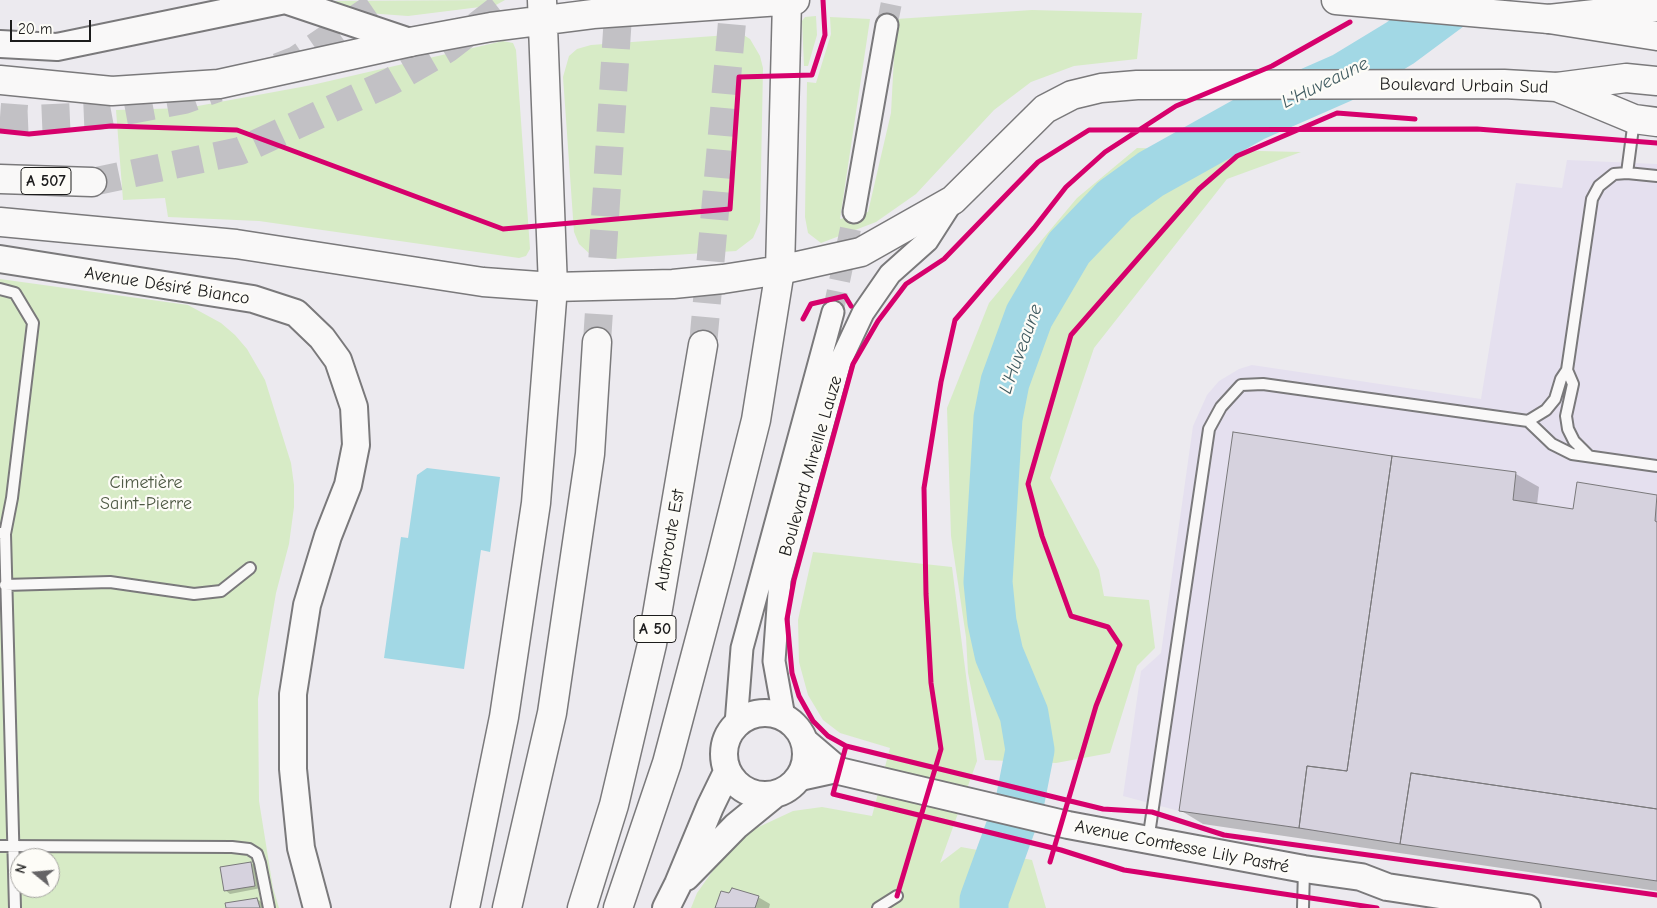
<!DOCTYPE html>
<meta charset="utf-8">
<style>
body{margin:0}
#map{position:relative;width:1657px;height:908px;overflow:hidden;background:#eceaef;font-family:"Comic Neue",sans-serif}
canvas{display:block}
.north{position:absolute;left:10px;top:848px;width:50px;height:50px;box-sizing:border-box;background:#fdfcf7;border:1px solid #a3a29f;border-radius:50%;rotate:287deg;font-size:14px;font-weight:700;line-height:20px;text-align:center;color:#1c1c1c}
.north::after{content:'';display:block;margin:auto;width:18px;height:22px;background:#656466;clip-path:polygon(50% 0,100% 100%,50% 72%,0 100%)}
.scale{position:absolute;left:10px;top:20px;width:81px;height:22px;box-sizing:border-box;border:2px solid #1c1c1c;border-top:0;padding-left:6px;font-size:15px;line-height:18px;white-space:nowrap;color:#1c1c1c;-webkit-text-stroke:4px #fdfcf7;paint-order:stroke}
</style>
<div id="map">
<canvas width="1657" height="908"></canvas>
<div class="north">N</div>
<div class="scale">20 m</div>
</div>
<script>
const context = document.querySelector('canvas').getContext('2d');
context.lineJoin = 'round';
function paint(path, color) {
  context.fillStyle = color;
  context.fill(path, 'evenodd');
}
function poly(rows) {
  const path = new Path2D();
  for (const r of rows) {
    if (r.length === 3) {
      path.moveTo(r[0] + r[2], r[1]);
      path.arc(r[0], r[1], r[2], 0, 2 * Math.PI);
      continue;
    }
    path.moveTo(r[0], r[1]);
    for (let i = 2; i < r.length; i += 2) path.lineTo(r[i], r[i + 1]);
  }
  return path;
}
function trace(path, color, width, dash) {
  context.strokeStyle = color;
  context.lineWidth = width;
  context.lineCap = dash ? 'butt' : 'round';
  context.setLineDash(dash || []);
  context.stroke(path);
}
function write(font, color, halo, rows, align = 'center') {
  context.font = font + ' "Comic Neue",sans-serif';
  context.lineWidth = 4.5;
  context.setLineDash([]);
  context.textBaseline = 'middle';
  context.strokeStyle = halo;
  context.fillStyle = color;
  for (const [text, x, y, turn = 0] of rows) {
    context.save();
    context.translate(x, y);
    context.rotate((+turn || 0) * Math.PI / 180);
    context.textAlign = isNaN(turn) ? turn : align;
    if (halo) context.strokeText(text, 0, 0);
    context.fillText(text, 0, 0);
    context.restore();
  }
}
paint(poly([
 [1567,160,1657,164,1657,809,1400,844,1179,811,1123,796,1141,671,1161,653,1193,426,1207,395,1219,381,1239,369,1252,365,1481,399,1516,183,1562,188]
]), '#e5e0ef');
paint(poly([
 [505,0,496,5,408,16,353,12,331,5,329,1],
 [1032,10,1142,13,1137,59,1074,66,1031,82,994,110,916,194,876,222,821,243,808,233,805,217,807,82,816,83,831,34,830,17,870,19,840,219,868,212,891,113,896,19],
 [816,16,817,35,808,66,804,66,802,21,805,17],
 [742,34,750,39,760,56,763,68,760,222,753,238,736,251,612,259,592,256,579,244,574,232,563,77,569,56,577,49,591,45],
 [503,41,513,43,516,50,530,249,526,256,519,258,259,221,168,217,165,198,123,200,116,110,187,108,312,85],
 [1137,148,1301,152,1227,179,1094,348,1050,478,1099,570,1104,596,1149,600,1155,648,1137,666,1110,753,1056,763,985,760,968,673,966,637,951,536,947,408,989,303,1077,198],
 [0,279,188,305,221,323,235,335,247,349,265,380,291,463,294,485,294,507,289,544,276,593,258,699,259,801,273,888,279,908,0,908],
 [20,858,50,858,50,888,20,888],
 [813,552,952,567,977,761,940,863,961,847,1032,860,1046,908,691,908,697,893,724,855,748,832,793,811,822,807,872,816,890,748,840,733,823,720,808,695,799,662,798,620]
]), '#d7ebc6');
paint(poly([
 [427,468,500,477,490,552,481,550,464,669,384,658,401,537,408,538,417,475]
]), '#a2d8e5');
paint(poly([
 [1234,433,1516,474,1539,487,1537,505,1574,511,1578,484,1657,496,1657,891,1203,824,1180,810],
 [251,863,257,867,261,888,230,894,225,890],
 [758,897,770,904,769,908,717,908],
 [257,899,270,908,227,908]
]), '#0003');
trace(poly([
 [984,908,984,900,1020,801,1030,750,1024,714,999,654,992,622,988,582,998,418,1005,382,1029,316,1069,248,1115,200,1151,174,1253,117,1344,77,1400,43,1458,0]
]), '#a2d8e5', 49);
const building = poly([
 [1233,432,1392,456,1347,771,1307,766,1299,828,1179,811,1233,432],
 [1392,456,1516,472,1513,500,1573,509,1577,482,1657,495,1655,521,1657,522,1657,809,1411,773,1400,844,1299,828,1307,766,1347,771,1392,456],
 [1411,773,1657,809,1657,881,1400,844,1411,773],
 [251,862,255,886,224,891,220,867,251,862],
 [732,888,759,896,755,908,715,908,721,891,729,893,732,888],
 [257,898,260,908,226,908,225,903,257,898]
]);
paint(building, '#d6d2de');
trace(building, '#7a797b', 1);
trace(poly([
 [887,25,892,0],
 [833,312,854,212]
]), '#c2c1c5', 21, [21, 11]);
trace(poly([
 [278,67,296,60,384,0],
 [0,117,27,119,98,116,184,100,218,88],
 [92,182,240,151,390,82,447,49,510,0],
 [597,342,619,0],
 [703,345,734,0]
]), '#c2c1c5', 28, [28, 14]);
const service = poly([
 [1627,173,1634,120],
 [0,289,15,293,33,323,12,498,5,534],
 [1567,370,1573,384,1566,416,1568,429,1574,441,1589,456],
 [1528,421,1546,410,1555,399,1561,379,1567,370,1592,199,1599,186,1614,174,1627,173,1657,176],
 [0,533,5,534,15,908],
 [5,585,110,582,194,594,221,591,250,568],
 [1148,841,1209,429,1221,407,1241,385,1263,384,1528,421,1552,444,1572,454,1657,466],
 [0,846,232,847,249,849,257,854,260,863,269,908],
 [878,908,897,896],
 [1303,908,1304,870]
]);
const minor = poly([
 [854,212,887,25],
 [784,717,774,661,780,580,840,362,863,313,890,274,927,241,952,202],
 [736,724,742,648,833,312],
 [798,780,839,771]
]);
const tertiary = poly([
 [285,0,410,42],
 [0,44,57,47,285,0],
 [0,259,253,299,296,313,322,338,338,360,354,407,356,445,348,485,328,536,307,605,293,694,293,769,301,848,317,908],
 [765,754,41],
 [805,742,839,771,1068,825,1304,869,1361,877,1387,887,1527,908],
 [686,877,736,826,774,795],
 [666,908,678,884,710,807,727,772]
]);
const secondary = poly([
 [542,0,553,287,673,284,723,279,780,270,861,252,953,200,1045,109,1072,95,1101,88,1137,85,1504,84,1557,87,1634,119,1657,122],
 [1336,0,1549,19,1657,7],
 [410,42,491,27,593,14,795,0],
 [780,270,787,1]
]);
const trunk = poly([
 [1549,19,1657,36],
 [1557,87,1626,78,1657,81]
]);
const motorway = poly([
 [787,1,787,0],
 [0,80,112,91,219,84,410,42],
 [0,179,92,182],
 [0,222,236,244,483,282,553,287,536,503,504,717,465,908],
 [507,908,552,713,590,454,597,342],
 [582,908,614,805,652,644,703,345],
 [618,908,667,763,720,563,756,420,780,270]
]);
trace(service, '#7a797b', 14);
trace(minor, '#7a797b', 25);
trace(tertiary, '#7a797b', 30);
trace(secondary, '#7a797b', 31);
trace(trunk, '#7a797b', 31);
trace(motorway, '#7a797b', 31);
trace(service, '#f9f8f8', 10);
trace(minor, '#f9f8f8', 21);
trace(tertiary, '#f9f8f8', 26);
trace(secondary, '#f9f8f8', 28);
trace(trunk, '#f9f8f8', 28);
trace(motorway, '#f9f8f8', 28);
trace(poly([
 [0,131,29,134,111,126,237,130,503,229,730,209,739,77,812,75,825,35,823,0],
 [1657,143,1477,129,1089,130,1038,162,944,259,906,284,878,321,853,364,794,580,787,619,792,673,799,696,813,721,828,736,846,746,1103,809,1152,812,1224,835,1657,895],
 [803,319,811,304,845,296,851,306],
 [846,746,833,794,1061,850,1124,870,1377,908],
 [1050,862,1096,706,1120,645,1108,627,1071,616,1042,536,1028,484,1071,335,1199,189,1237,156,1337,113,1415,119],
 [897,896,941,749,931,683,926,594,924,488,941,382,955,320,1034,228,1066,187,1105,152,1176,106,1272,66,1350,22]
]), '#d6006c', 5);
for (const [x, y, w] of [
 [46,181,50],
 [655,629,42]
]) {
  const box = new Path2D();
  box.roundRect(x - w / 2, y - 13.5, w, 27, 4);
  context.fillStyle = '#fdfcf7';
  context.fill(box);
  trace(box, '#1c1c1c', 1);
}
write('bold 16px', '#1c1c1c', null, [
 ["A 507",46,181],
 ["A 50",655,629]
]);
write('18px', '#1c1c1c', '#fdfcf7', [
 ["Boulevard Urbain Sud",1464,86,1],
 ["Avenue Désiré Bianco",167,286,9],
 ["Boulevard Mireille Lauze",811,466,-74],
 ["Autoroute Est",670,540,-80],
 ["Avenue Comtesse Lily Pastré",1182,847,11]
]);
write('18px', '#4f5a45', '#fdfcf7', [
 ["Cimetière",146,483],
 ["Saint-Pierre",146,504]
]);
write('italic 19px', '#405b61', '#fdfcf7', [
 ["L'Huveaune",1325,83,-26],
 ["L'Huveaune",1021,349,-70]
]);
</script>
